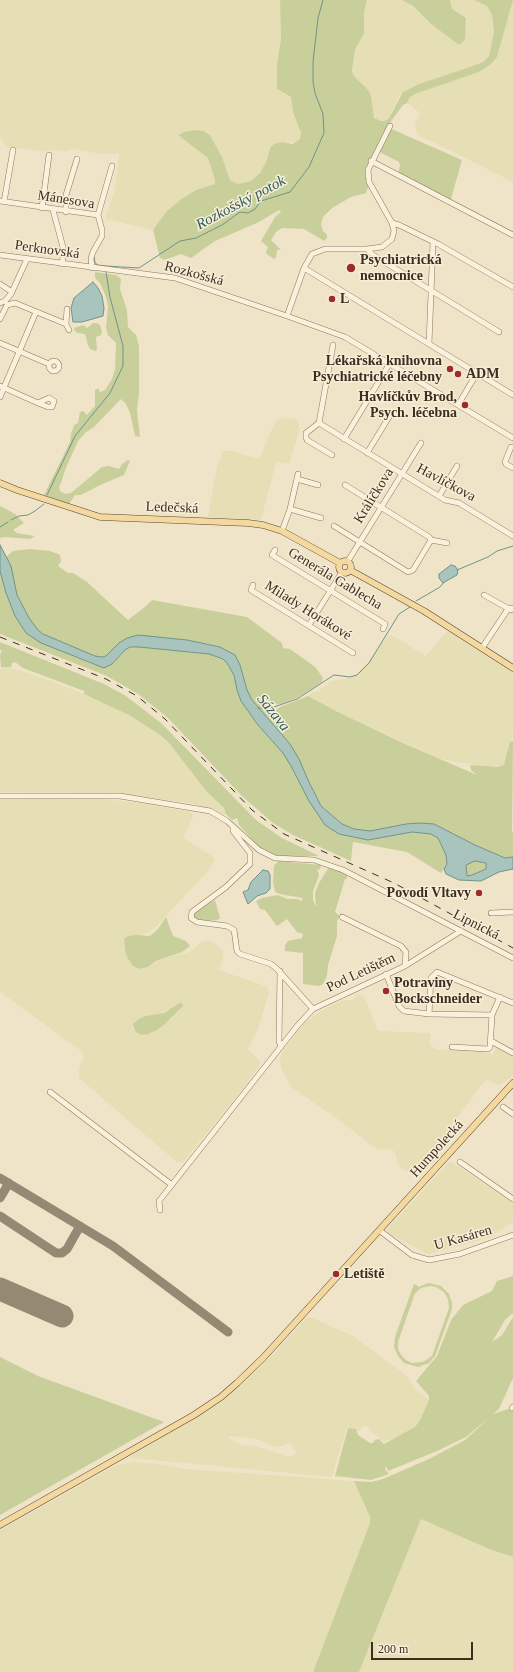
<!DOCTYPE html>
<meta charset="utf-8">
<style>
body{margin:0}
#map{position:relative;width:513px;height:1672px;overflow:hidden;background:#f0e4c8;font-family:Georgia,serif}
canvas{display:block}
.scale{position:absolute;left:371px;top:1642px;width:102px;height:18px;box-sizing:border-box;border:2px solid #3d2e20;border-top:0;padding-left:5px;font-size:12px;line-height:14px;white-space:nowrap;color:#3d2e20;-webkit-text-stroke:3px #f7eed8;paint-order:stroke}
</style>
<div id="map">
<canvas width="513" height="1672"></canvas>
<div class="scale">200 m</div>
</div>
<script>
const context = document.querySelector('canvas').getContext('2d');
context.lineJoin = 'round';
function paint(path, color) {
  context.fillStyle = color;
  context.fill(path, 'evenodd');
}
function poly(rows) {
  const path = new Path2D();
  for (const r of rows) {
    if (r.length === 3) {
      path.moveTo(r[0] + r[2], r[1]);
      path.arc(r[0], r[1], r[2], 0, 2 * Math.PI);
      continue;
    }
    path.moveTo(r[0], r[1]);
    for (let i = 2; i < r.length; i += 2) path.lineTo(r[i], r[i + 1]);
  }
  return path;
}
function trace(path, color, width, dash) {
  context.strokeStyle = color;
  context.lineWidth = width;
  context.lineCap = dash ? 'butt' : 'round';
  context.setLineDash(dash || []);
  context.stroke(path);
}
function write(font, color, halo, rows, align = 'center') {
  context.font = font + ' Georgia,serif';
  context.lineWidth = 3;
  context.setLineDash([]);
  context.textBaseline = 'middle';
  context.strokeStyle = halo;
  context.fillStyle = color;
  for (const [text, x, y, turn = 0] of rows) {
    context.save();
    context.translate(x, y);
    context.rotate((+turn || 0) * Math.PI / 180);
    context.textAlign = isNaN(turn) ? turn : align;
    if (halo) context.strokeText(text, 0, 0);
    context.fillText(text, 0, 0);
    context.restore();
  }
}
paint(poly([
 [0,0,280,0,281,39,277,64,281,92,291,97,293,112,301,133,300,139,296,143,287,142,270,148,267,160,260,173,251,181,238,184,230,180,222,157,210,135,204,131,184,132,177,135,187,141,208,158,215,180,215,184,196,190,180,200,166,212,152,230,107,219,106,217,115,189,119,154,101,154,79,150,70,149,69,151,53,150,43,151,6,147,0,137],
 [367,0,402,0,408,2,431,24,461,44,467,21,466,18,452,9,450,0,474,0,487,6,492,15,494,32,489,56,483,62,467,68,437,78,408,89,399,96,389,118,385,121,377,120,373,114,371,96,362,84,354,76,352,71,355,50,364,33,364,13],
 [513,0,513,182,452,151,417,135,415,126,420,113,407,103,410,97,415,94,479,72,497,57],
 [280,418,295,419,299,424,299,431,289,464,276,462,261,520,208,517,217,467,223,451,231,451,258,459,260,458,269,435,277,420],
 [448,631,513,673,513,733,506,764,503,766,492,767,475,765,440,759,338,712,308,696,313,692,319,691,330,681,345,679,357,674,367,663,389,635,394,636,425,656,434,647,445,633],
 [5,666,49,680,105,703,129,715,160,735,169,743,207,792,224,808,226,814,225,815,194,804,118,793,0,792,0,669],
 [8,798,104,799,146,804,191,812,193,817,183,838,215,858,214,862,207,872,153,930,142,935,128,936,124,941,125,950,139,969,143,969,148,967,162,959,190,952,202,941,208,940,216,944,223,951,223,959,219,970,262,985,266,986,269,992,258,1029,248,1049,259,1060,260,1064,240,1092,183,1162,177,1162,164,1151,79,1078,79,1070,84,1056,80,1050,0,992,0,799],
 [182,1003,183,1006,169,1021,153,1032,148,1034,133,1029,133,1025,169,1010,177,1004],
 [358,995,364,996,378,1031,430,1033,430,1045,437,1050,482,1051,493,1055,496,1047,499,1047,513,1056,513,1074,511,1078,499,1085,488,1080,483,1083,452,1125,443,1142,437,1149,436,1159,419,1177,415,1177,399,1166,395,1152,390,1149,378,1150,335,1117,291,1087,281,1068,280,1056,304,1023,321,1011,343,1000,352,1000],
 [450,1161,513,1203,513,1222,488,1238,428,1254,390,1234,387,1229],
 [310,1317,353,1336,406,1375,416,1390,429,1400,420,1420,415,1427,400,1436,385,1441,381,1440,365,1425,359,1431,347,1427,332,1477,131,1458,132,1455,223,1401,270,1358,305,1319],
 [230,1436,256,1439,272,1446,280,1447,284,1444,291,1444,296,1451,294,1455,289,1457,255,1446,243,1445,235,1442,228,1437],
 [134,1462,161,1464,187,1469,354,1481,370,1517,370,1523,313,1672,0,1672,0,1530,116,1465],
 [421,1519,489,1549,513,1557,513,1672,359,1672]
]), '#e6deb5');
paint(poly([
 [280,0,367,0,364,13,364,33,355,50,352,71,354,76,368,90,371,96,374,118,381,121,385,121,389,118,403,92,419,84,467,68,483,62,489,56,494,32,492,15,487,6,474,0,513,0,497,57,491,64,479,72,415,94,410,97,407,103,403,105,387,127,462,160,451,199,447,199,398,173,400,166,399,162,376,150,365,169,365,176,369,184,366,193,351,197,332,208,323,217,321,224,323,231,327,235,327,238,324,241,304,229,282,228,276,232,271,240,281,250,277,250,276,258,274,259,267,254,266,252,268,247,261,241,275,217,281,212,279,210,259,222,215,241,191,258,181,254,165,260,160,258,153,230,157,224,166,212,180,200,196,190,215,184,215,180,208,158,178,135,184,132,197,130,204,131,210,135,222,157,230,180,238,184,251,181,260,173,267,160,270,148,274,144,282,142,293,144,300,139,301,133,293,112,291,97,277,89,277,64,281,39],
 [402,0,450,0,452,9,466,18,465,39,461,44,458,44,431,24,413,6],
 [95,272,116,275,121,279,120,289,127,310,128,327,136,335,139,346,139,393,137,410,140,437,135,436,130,413,126,404,121,399,94,427,85,433,78,441,66,468,59,488,61,492,66,494,71,493,102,467,108,466,119,469,122,464,128,460,130,461,124,475,100,485,81,495,75,495,69,504,44,495,70,442,71,434,74,425,78,423,80,412,83,411,87,415,95,406,95,390,98,388,100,392,105,390,112,379,115,369,116,343,108,335,106,328,108,306,106,297,100,283,95,278],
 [93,323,97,323,100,325,102,331,101,335,96,337,97,350,95,351,90,349,88,345,85,334,78,333,75,331,74,328,83,325,87,328],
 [0,506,15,514,24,523,13,530,17,533,35,536,30,539,5,537,0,538],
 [30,549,50,551,60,555,61,561,58,566,68,573,73,573,87,582,128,620,146,606,152,600,247,617,282,643,283,648,290,649,311,664,316,668,323,678,322,682,297,698,281,704,270,705,276,710,280,707,308,696,338,712,403,743,477,775,471,770,470,765,498,767,504,765,510,742,513,741,512,832,513,833,513,857,505,858,475,845,434,824,406,824,370,831,354,829,342,824,321,806,308,780,299,759,290,744,252,700,247,690,240,665,220,647,187,640,171,639,119,643,106,656,102,657,95,656,43,634,38,630,29,618,17,595,6,557,13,551],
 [0,571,6,593,15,616,26,633,56,649,95,665,112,664,125,650,130,647,139,647,209,654,223,659,227,663,234,675,237,690,241,701,258,725,283,753,339,834,368,840,412,832,431,834,438,838,446,855,447,864,441,873,407,852,353,842,351,861,293,835,273,823,242,796,167,717,138,694,107,676,0,634],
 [0,642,104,684,126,696,161,723,256,820,282,838,319,856,281,856,273,855,261,849,239,825,237,818,232,820,226,814,224,808,207,792,169,743,160,735,129,715,84,694,84,691,23,668,15,662,12,663,11,667,1,667,0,655,2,650,0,650],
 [278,861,320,865,321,867,319,870,317,869,319,874,318,878,313,891,313,900,316,907,315,893,319,883,329,867,334,868,347,874,347,879,345,879,335,912,340,916,337,921,337,936,328,965,327,976,323,984,319,986,303,984,303,953,285,951,285,945,288,941,302,938,303,934,297,932,287,919,277,926,265,910,260,909,256,901,262,898,278,895,287,899,297,899,301,901,303,899,302,898,280,894,275,892,273,882,274,866],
 [475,861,486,863,486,869,472,875,467,876,466,865],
 [215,900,220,918,217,920,207,921,199,921,193,917,193,913,202,907],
 [166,917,173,936,186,941,190,946,182,952,156,961,148,967,140,969,133,966,127,957,125,950,124,939,128,936,136,935,150,936,158,929],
 [179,1003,182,1003,183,1006,165,1024,157,1030,148,1034,141,1035,135,1031,133,1024,139,1019,146,1016,164,1013],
 [513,1276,513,1313,505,1320,492,1342,502,1335,513,1317,513,1378,499,1409,493,1414,508,1409,513,1410,513,1557,489,1549,421,1519,359,1672,313,1672,370,1523,370,1517,354,1481,371,1482,383,1479,429,1459,465,1440,491,1416,466,1437,437,1451,388,1471,386,1466,385,1470,389,1474,371,1480,335,1476,348,1428,356,1429,358,1435,370,1443,373,1443,375,1440,379,1439,384,1444,415,1427,420,1420,429,1400,429,1396,416,1381,437,1356,451,1320,463,1305,492,1291,497,1281],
 [414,1284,418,1286,418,1287,429,1283,441,1286,449,1294,452,1303,452,1309,435,1356,429,1363,418,1367,404,1363,398,1356,394,1347,395,1337],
 [430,1286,436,1287,444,1292,448,1299,449,1308,432,1356,423,1362,412,1363,406,1360,401,1355,398,1349,398,1342,415,1293,421,1288],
 [0,1357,38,1376,164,1422,0,1515]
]), '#c9cf9b');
const water = poly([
 [93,282,98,288,102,296,104,308,103,316,82,322,73,322,71,308,74,298,93,282],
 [0,545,11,566,17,595,29,618,38,630,43,634,95,656,102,657,106,656,119,643,127,638,138,635,187,640,206,644,220,647,235,655,240,665,247,690,252,700,290,744,299,759,308,780,321,806,342,824,354,829,370,831,406,824,420,823,434,824,475,845,505,858,513,857,513,869,499,872,481,881,459,880,446,874,444,869,447,864,446,855,438,838,431,834,412,832,368,840,339,834,325,825,309,801,291,766,283,753,258,725,241,701,237,690,234,675,227,663,223,659,209,654,139,647,130,647,125,650,112,664,104,668,41,643,26,633,15,616,6,593,0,571,0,545],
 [475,861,486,863,486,869,472,875,467,876,466,865,475,861],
 [451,565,455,566,458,570,457,575,443,583,439,578,439,574,451,565],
 [263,870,268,871,270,875,270,889,266,893,257,896,248,904,243,892,248,890,251,882,263,870]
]);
paint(water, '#a9c4bc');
trace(water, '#6f938a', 1);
trace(poly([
 [94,257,95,263,98,265,105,266],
 [105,266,139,268,180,241,196,238,222,225,240,212,248,213,255,209,261,201,290,192,309,167,324,133,323,114,315,93,313,82,313,62,318,18,323,0],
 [47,495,75,436,110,393,123,366,123,346,110,297,106,272],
 [11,520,19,516,28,515,35,511,44,504],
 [0,527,8,522],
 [457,570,488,557,497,551,513,546],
 [416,601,440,587,444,582],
 [258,708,271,708,297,699,334,675,350,677,357,675,369,663,399,614,410,607]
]), '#6f938a', 1);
trace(poly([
 [0,1178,113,1246,228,1332],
 [0,1198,9,1183],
 [0,1216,56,1253,62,1253,67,1249,80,1226]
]), '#968974', 9);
trace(poly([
 [0,1289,62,1316]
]), '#968974', 23);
const minor = poly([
 [371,161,513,235],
 [0,201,98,215],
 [4,202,13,150],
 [42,208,49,155],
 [53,210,64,251,62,264],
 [66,212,66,195,77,159],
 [98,215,112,166],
 [392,223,399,225,438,244,513,287],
 [367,249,373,255,499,332],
 [0,255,175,278,287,316,345,337,513,438],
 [92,268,91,258,93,252,102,236,102,230,98,215],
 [304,268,513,395],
 [0,284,12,292],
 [0,303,5,301,11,294,27,259],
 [67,309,66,324,69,330],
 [287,316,304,268,312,254,325,249,367,249,382,247,392,239,394,231,392,223,369,182,368,170,390,126],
 [0,319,7,305,15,303,66,324],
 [0,343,49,364],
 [429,344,433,242],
 [333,345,319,423,445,500,459,503,513,536],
 [54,366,5],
 [0,386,38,403],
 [0,397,36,312],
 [49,398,54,401,52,407,48,407,38,403,49,398],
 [458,405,477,373],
 [319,423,306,433,306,437,307,440,332,455],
 [344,439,390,363],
 [511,447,505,462,506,464,513,468],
 [367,453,389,417],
 [297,479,318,485],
 [439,496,457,466],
 [290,509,321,518],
 [334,526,408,572,413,570,431,540,429,537,345,485],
 [282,531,290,509,298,474],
 [431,540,447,543],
 [275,550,272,555,385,624,383,629],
 [348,561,421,443],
 [253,585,251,590,353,653],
 [484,595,511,610],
 [309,625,342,572],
 [482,648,508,609,513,608],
 [0,796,120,796,210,811,227,821,259,850,275,858,314,860,343,870,513,958],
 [233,827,233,831,250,853,250,864,226,887,192,912,191,918,197,922,227,926,234,930,237,951,240,954,271,964,277,969,313,1009],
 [491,913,513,912],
 [342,917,401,946,406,952,405,966],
 [280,971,279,1041,281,1047],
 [386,974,399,1006,404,1011,429,1014,492,1015],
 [429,1014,431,978,437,972,513,1003],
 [491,1041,513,1053],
 [452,1047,488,1049,490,1047,492,1015,500,997],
 [50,1092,172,1185],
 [503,1107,513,1114],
 [460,1162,513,1199],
 [160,1210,159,1201,298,1025,313,1009,405,966,461,931],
 [379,1230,412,1255,429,1260,460,1254,513,1235],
 [512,1408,513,1407]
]);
const major = poly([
 [0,483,17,490,100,517,248,523,263,525,282,531,340,563],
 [345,567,6],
 [350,570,424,611,513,668],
 [0,1525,194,1415,221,1397,237,1383,263,1358,513,1083]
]);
trace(minor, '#8d765c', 6);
trace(major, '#5b4430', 7);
trace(minor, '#faf1dc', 5);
trace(major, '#f3d9a0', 6);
trace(poly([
 [0,637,106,679,137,696,165,719,252,810,284,834,394,883,513,948]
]), '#3d2e20', 1, [7, 7]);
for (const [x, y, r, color] of [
 [351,268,5,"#9e2a2b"],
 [332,299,4,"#9e2a2b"],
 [450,369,4,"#9e2a2b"],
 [458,374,4,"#9e2a2b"],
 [465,405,4,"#9e2a2b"],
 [479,893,4,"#9e2a2b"],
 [386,991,4,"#9e2a2b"],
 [336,1274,4,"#9e2a2b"]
]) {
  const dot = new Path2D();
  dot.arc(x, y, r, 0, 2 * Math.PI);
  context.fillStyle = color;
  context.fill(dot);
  trace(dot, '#f7eed8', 1.5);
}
write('14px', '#3d2e20', '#f7eed8', [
 ["Mánesova",66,200,9],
 ["Perknovská",47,250,8],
 ["Rozkošská",194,274,15],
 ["Havlíčkova",446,483,28],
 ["Králíčkova",374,496,-58],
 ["Ledečská",172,508,2],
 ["Generála Gablecha",335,579,31],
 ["Milady Horákové",308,611,32],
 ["Lipnická",476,925,27],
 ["Pod Letištěm",361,973,-25],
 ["Humpolecká",437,1149,-48],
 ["U Kasáren",463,1238,-16]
]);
write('bold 14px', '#3d2e20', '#f7eed8', [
 ["Psychiatrická",360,260],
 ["nemocnice",360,276],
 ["L",340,299],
 ["Lékařská knihovna",442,361,"right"],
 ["Psychiatrické léčebny",442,377,"right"],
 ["ADM",466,374],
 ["Havlíčkův Brod,",457,397,"right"],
 ["Psych. léčebna",457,413,"right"],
 ["Povodí Vltavy",471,893,"right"],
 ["Potraviny",394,983],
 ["Bockschneider",394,999],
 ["Letiště",344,1274]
], 'left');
write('italic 15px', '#2f5d5a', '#f7eed8', [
 ["Rozkošský potok",241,203,-28],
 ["Sázava",273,713,51]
]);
</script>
